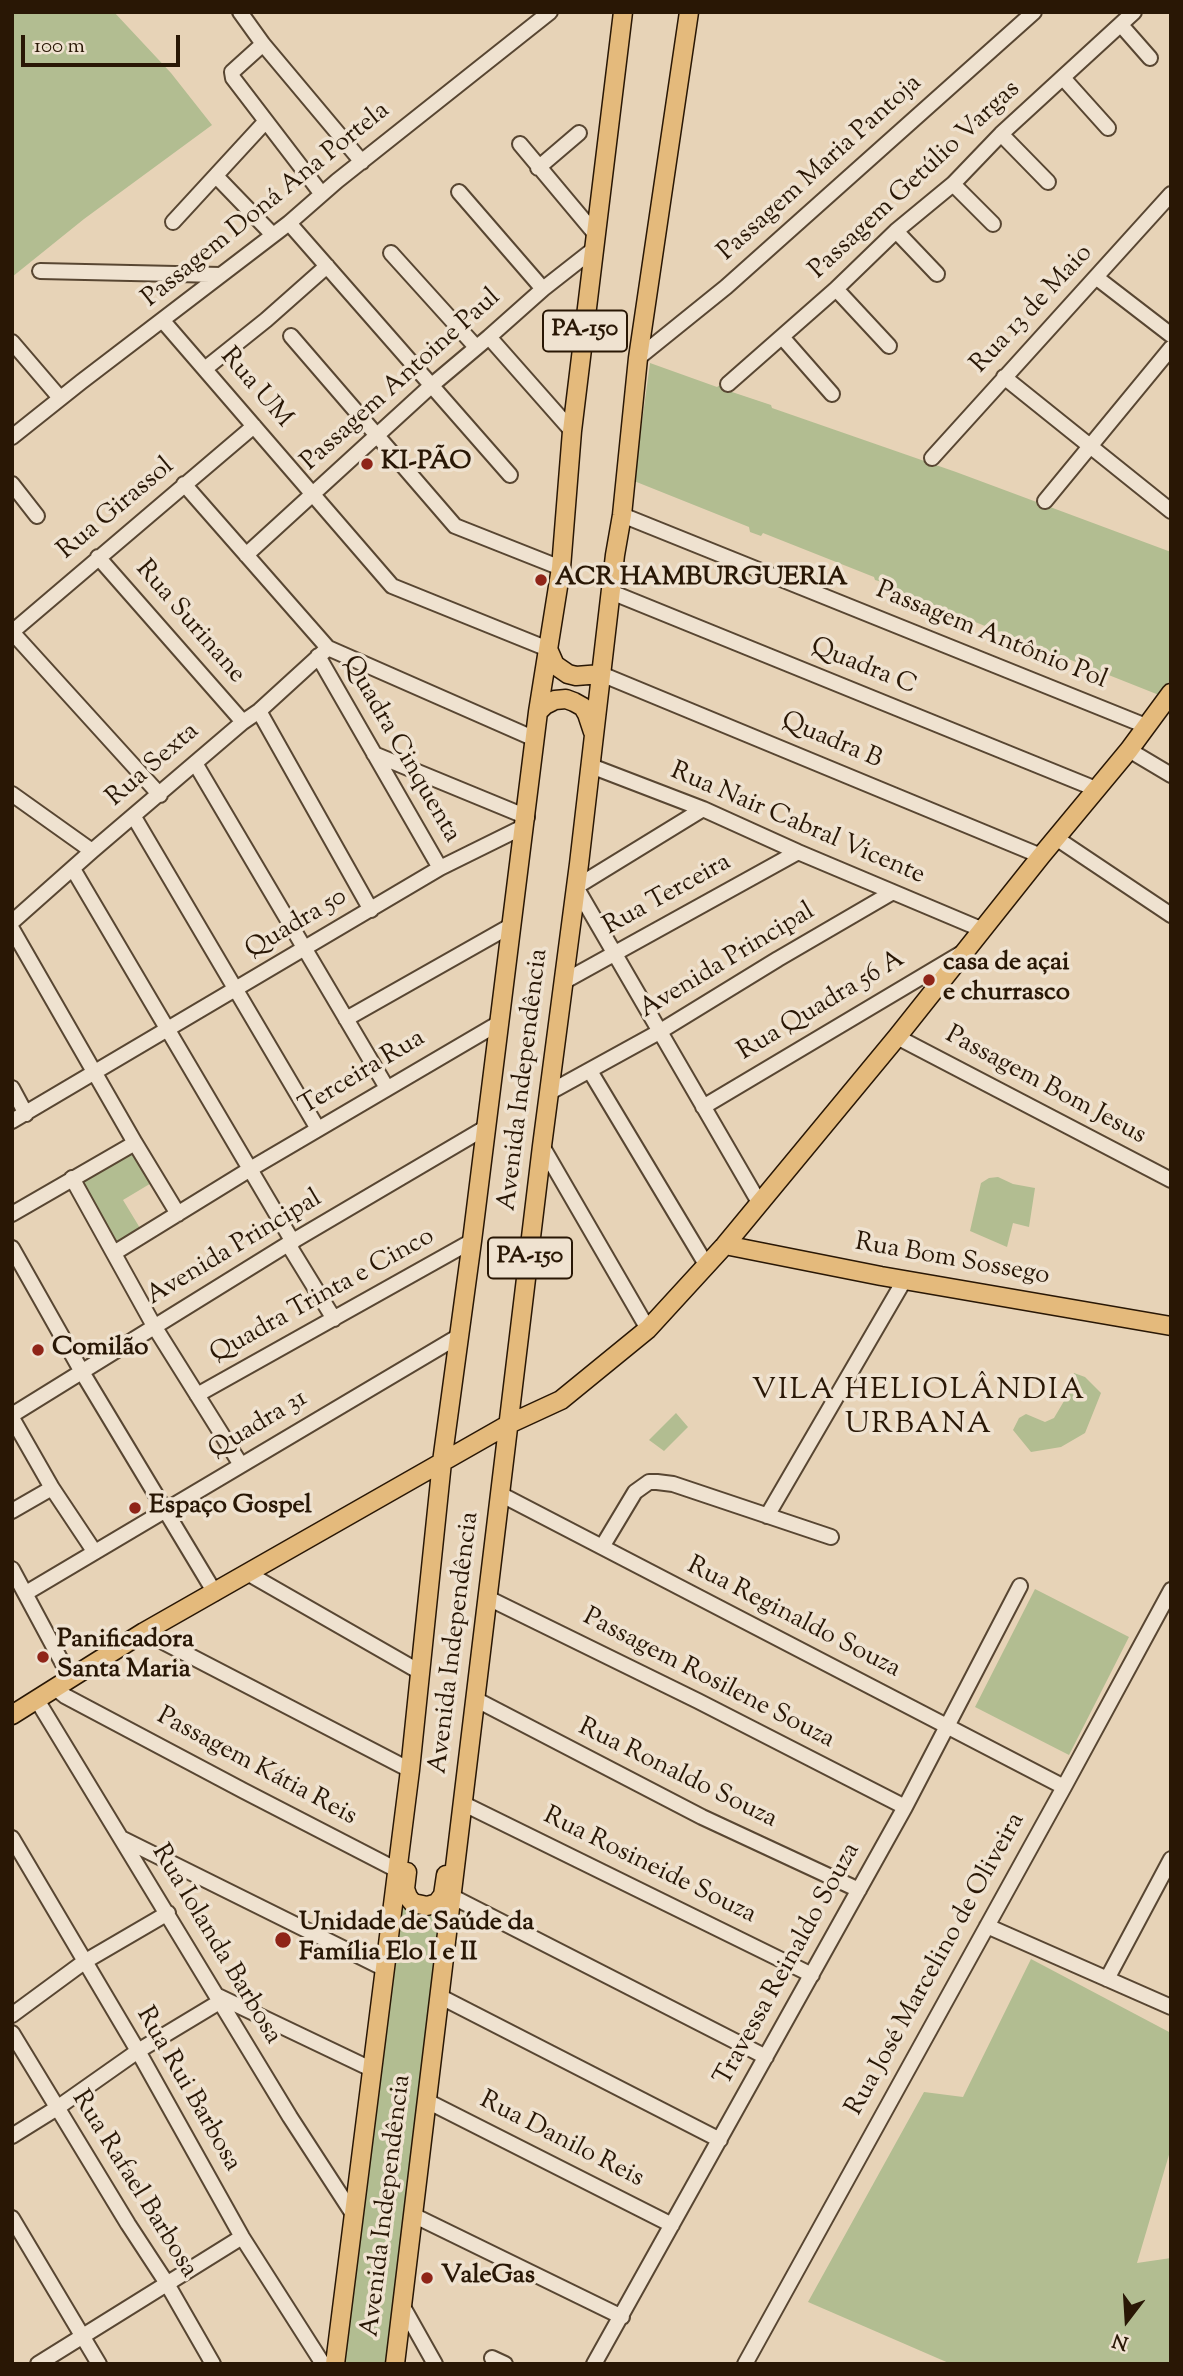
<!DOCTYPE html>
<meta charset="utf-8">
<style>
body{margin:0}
#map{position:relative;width:1183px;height:2376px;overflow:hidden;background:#e7d3b7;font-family:"Sorts Mill Goudy",serif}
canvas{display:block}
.frame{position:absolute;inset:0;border:14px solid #291705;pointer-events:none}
.north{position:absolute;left:1092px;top:2285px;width:70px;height:70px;-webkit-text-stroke:5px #efe2d0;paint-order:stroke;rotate:197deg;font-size:19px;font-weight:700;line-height:28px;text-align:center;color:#291705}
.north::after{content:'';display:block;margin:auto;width:24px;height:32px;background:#291705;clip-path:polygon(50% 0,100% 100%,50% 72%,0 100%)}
.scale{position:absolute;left:21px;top:35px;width:159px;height:32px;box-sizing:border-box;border:4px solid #291705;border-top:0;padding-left:9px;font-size:21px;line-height:24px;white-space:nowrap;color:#291705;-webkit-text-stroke:5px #efe2d0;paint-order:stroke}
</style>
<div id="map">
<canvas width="1183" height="2376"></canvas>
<div class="frame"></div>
<div class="north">N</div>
<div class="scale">100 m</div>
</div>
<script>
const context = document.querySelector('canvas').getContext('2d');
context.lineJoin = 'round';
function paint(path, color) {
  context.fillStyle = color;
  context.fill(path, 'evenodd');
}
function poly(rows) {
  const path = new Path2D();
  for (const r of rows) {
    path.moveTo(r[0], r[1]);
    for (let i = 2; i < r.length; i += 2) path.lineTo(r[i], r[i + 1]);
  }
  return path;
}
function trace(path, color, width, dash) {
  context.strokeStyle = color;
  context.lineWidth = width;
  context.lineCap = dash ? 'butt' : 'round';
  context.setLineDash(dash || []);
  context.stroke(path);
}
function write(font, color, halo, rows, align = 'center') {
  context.font = font + ' "Sorts Mill Goudy",serif';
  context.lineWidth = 7;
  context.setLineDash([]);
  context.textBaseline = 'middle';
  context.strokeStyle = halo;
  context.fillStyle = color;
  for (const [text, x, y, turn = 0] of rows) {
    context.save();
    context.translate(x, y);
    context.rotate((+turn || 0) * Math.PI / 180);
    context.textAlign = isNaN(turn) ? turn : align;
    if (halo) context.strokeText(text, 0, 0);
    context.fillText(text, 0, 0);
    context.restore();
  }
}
paint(poly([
 [12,12,114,12,171,73,212,125,84,219,12,277],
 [650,363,717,387,724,382,729,391,771,405,772,408,956,472,1171,552,1171,679,1159,695,907,595,892,585,875,580,874,577,763,533,761,536,750,532,749,527,634,481],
 [133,1152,153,1182,123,1200,143,1233,117,1248,77,1182],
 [998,1177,1013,1184,1035,1188,1029,1227,1013,1223,1007,1247,970,1231,981,1183,989,1178],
 [1074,1373,1085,1377,1101,1393,1085,1433,1061,1447,1031,1452,1013,1430,1019,1418,1026,1414,1045,1422,1054,1418,1067,1396],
 [676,1413,688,1427,664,1451,649,1440],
 [1035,1589,1129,1637,1069,1755,975,1707],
 [402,1903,439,1911,446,1909,391,2364,344,2364],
 [1031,1959,1171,2033,1171,2148,1137,2263,1171,2258,1171,2364,951,2364,808,2302,924,2092,963,2097]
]), '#b2bd91');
const minor = poly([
 [240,12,263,44,362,162],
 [1121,25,1150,58],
 [263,44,232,72,233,78,321,193],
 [1064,79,1108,128],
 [1001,134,1048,182],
 [520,144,597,236],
 [538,168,579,133],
 [216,176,273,235],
 [953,184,993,224],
 [459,192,543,289],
 [173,222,265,122],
 [289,223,510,475],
 [896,231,937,274],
 [391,253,476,347],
 [40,271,221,275],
 [1097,278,1171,335],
 [836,289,889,346],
 [163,321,392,586,548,649],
 [291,336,455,526,561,568],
 [489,337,572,431],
 [782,337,832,394],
 [12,342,60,398],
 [638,358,726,287,1034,12],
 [206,368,266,320,327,266],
 [1004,377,1171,511],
 [728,384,836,289,896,231,953,184,1001,134,1134,12],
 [12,437,81,382,289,223,337,181,550,12],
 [932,458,1171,194],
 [12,484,37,516],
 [184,484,328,648,535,739],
 [1045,501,1171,348],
 [622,515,1146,726],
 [246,555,432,385,489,337,543,289,594,249],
 [98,557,243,722],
 [611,592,1096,789],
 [12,632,254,426],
 [12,632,160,795],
 [318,656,440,868],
 [601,674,1041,856],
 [259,711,371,910],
 [1129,750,1171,775],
 [374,754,527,817],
 [195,763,387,1088],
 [591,766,703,809,798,852,983,930],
 [12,794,92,851],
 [703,809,576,887,760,1204],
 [134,817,318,1129],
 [1056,838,1171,915],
 [73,869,293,1242],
 [12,922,92,851,243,722,259,711,328,648],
 [12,929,135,1143,178,1214],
 [563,982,798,852],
 [346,1019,512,925],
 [897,1037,1171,1180],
 [590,1071,707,1266],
 [12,1088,26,1114],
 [550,1092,659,1032,778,959,893,892],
 [703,1107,960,954],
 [12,1121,440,868,525,826],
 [542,1146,648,1329],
 [72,1178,154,1326,241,1465],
 [12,1214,135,1143],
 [288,1244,334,1319],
 [12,1248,82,1372,215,1593],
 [114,1253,252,1168,499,1023],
 [197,1395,472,1241],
 [12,1415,288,1244,485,1128],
 [12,1418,52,1488,94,1551],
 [500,1494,1064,1787],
 [12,1511,52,1488],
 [767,1516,905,1279],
 [602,1547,635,1492,649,1482,657,1482,673,1484,831,1537],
 [12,1569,71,1679],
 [249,1574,420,1672],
 [26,1593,459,1336],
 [488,1598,698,1701,905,1807],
 [144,1632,410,1770],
 [55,1688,65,1696,244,1791,397,1870],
 [475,1699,702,1817,859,1890],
 [37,1700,290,2117,353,2214],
 [464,1804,812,1975],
 [12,1838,138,2051,242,2237,323,2364],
 [123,1839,385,1969],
 [453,1897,766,2057],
 [987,1926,1171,2007],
 [1107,1979,1171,1859],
 [218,1996,371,2069],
 [441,1997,720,2140],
 [12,2015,84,1962,168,1913],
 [12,2033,128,2224,166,2282,213,2364],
 [427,2101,672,2225],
 [12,2136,57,2108,138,2051,221,2001],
 [413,2215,622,2317],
 [12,2218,99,2364],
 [403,2307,435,2364],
 [492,2358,505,2364],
 [38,2364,242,2237],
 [594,2364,905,1807,1020,1586],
 [745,2364,1064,1787,1171,1590]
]);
const major = poly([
 [548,649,555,665,568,674,576,676,601,674],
 [538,712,545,705,555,700,566,699,574,702,583,707,587,714,593,732],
 [725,1245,881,1276,1171,1326],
 [12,1715,144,1632,509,1424,561,1400,648,1329,725,1245,897,1037,1041,856,1129,750,1171,693],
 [407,1872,405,1889,408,1897,413,1903,427,1906,437,1903,443,1895,446,1875],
 [335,2364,410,1770,442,1462,472,1241,538,712,561,568,572,431,623,12],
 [395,2364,542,1146,579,864,615,555,622,515,638,358,689,12]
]);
trace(minor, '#584632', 18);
trace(major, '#291705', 21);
trace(minor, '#efe2d0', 14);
trace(major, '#e4ba7c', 18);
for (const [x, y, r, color] of [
 [367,464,7,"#8f2418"],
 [541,580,7,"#8f2418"],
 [929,980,7,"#8f2418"],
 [38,1350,7,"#8f2418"],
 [135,1508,7,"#8f2418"],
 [43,1657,7,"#8f2418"],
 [283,1940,9,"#8f2418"],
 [427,2278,7,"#8f2418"]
]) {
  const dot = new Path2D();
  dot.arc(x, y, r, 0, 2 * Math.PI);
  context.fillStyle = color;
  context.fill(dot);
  trace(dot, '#efe2d0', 2.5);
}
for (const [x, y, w] of [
 [585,331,84],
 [530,1258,84]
]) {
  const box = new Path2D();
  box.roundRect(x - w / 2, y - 20.5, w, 41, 5);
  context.fillStyle = '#efe2d0';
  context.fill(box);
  trace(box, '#291705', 2);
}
write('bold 24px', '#291705', null, [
 ["PA-150",585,331],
 ["PA-150",530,1258]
]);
write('26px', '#291705', '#efe2d0', [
 ["Passagem Maria Pantoja",821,169,-42],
 ["Passagem Getúlio Vargas",916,181,-43],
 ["Passagem Doná Ana Portela",267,206,-39],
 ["Rua 13 de Maio",1033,310,-47],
 ["Passagem Antoine Paul",402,381,-42],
 ["Rua UM",255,389,49],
 ["Rua Girassol",117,510,-40],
 ["Rua Surinane",189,623,49],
 ["Passagem Antônio Pol",991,637,22],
 ["Quadra C",863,668,22],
 ["Quadra B",831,742,23],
 ["Quadra Cinquenta",400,750,60],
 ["Rua Sexta",154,766,-41],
 ["Rua Nair Cabral Vicente",797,825,23],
 ["Rua Terceira",668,896,-29],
 ["Quadra 50",297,925,-31],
 ["Avenida Principal",728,962,-31],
 ["Rua Quadra 56 A",822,1007,-31],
 ["Terceira Rua",363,1074,-31],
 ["Avenida Independência",525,1080,-83],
 ["Passagem Bom Jesus",1045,1087,28],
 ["Avenida Principal",235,1249,-31],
 ["Rua Bom Sossego",952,1261,10],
 ["Quadra Trinta e Cinco",323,1297,-29],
 ["Quadra 31",259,1426,-31],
 ["Rua Reginaldo Souza",793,1619,27],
 ["Avenida Independência",456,1643,-83],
 ["Passagem Rosilene Souza",708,1680,27],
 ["Passagem Kátia Reis",256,1768,28],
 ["Rua Ronaldo Souza",677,1775,26],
 ["Rua Rosineide Souza",649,1867,26],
 ["Rua Iolanda Barbosa",215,1945,59],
 ["Travessa Reinaldo Souza",789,1965,-61],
 ["Rua José Marcelino de Oliveira",937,1965,-61],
 ["Rua Rui Barbosa",187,2090,60],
 ["Rua Danilo Reis",561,2141,27],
 ["Rua Rafael Barbosa",133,2185,58],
 ["Avenida Independência",388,2206,-83]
]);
write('bold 26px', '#291705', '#efe2d0', [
 ["KI-PÃO",381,464],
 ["ACR HAMBURGUERIA",555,580],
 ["casa de açai",943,965],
 ["e churrasco",943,995],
 ["Comilão",52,1350],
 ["Espaço Gospel",149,1508],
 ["Panificadora",57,1642],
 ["Santa Maria",57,1672],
 ["Unidade de Saúde da",299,1925],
 ["Família Elo I e II",299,1955],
 ["ValeGas",441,2278]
], 'left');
context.letterSpacing = '2px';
write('30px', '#291705', '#efe2d0', [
 ["VILA HELIOLÂNDIA",919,1393],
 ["URBANA",919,1427]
]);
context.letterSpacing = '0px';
</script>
